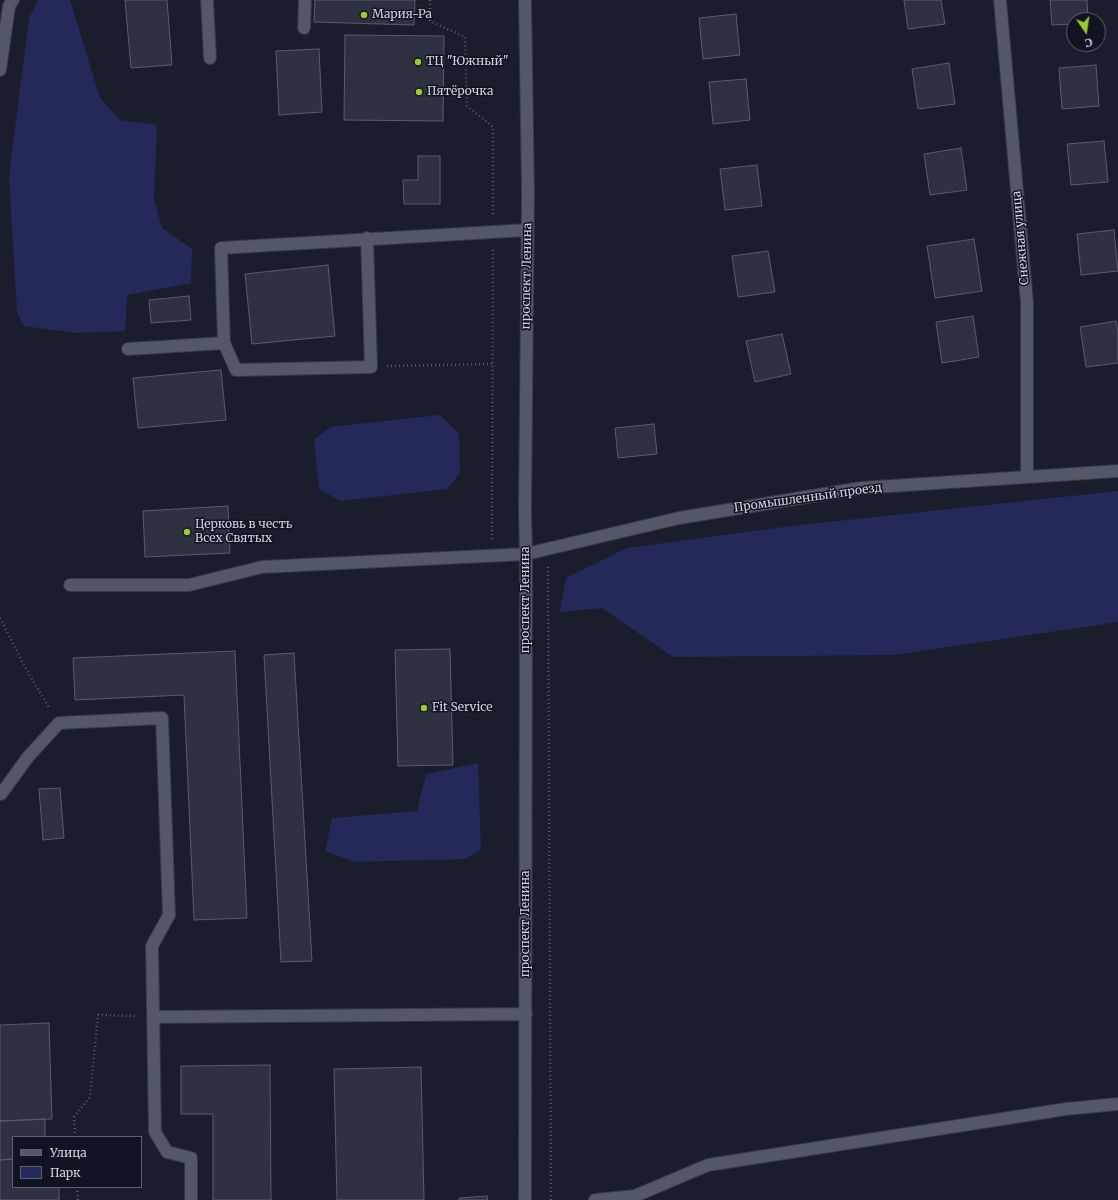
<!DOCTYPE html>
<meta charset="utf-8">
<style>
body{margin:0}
#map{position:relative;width:1118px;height:1200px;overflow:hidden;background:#1a1d2c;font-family:Merriweather,serif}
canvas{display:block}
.legend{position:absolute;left:12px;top:1136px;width:130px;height:52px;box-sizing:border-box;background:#111322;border:1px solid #5e606d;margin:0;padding:5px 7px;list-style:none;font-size:12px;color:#d1d3de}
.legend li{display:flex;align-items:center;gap:8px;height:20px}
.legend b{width:20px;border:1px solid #5e606d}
.north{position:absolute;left:1066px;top:12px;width:40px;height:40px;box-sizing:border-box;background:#111322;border:1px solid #5e606d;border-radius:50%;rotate:167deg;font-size:11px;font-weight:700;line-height:16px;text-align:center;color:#d1d3de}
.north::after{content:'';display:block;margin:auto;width:14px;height:18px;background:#9acb34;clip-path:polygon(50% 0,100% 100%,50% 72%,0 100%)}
</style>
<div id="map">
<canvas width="1118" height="1200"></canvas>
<ul class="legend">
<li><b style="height:5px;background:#53576a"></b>Улица</li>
<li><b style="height:11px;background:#25295a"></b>Парк</li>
</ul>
<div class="north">С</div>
</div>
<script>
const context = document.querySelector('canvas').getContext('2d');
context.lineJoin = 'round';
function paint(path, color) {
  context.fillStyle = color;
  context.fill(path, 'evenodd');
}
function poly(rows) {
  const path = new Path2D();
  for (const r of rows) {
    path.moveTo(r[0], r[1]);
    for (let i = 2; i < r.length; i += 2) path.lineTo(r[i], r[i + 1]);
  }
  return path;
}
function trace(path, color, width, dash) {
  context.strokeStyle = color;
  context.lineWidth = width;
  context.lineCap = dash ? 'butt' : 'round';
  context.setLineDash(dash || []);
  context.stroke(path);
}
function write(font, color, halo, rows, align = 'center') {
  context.font = font + ' Merriweather,serif';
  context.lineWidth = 3;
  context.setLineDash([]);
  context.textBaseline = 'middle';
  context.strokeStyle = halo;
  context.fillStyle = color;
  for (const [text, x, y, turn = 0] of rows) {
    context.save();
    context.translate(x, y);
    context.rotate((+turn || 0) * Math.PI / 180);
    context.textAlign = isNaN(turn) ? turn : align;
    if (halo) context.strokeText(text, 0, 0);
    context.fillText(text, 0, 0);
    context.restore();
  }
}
paint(poly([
 [38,0,70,0,100,98,120,120,157,125,154,199,162,228,192,249,191,283,127,295,125,331,77,333,23,326,17,312,9,176,29,18],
 [440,415,459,434,460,473,447,489,340,501,319,489,314,440,330,427],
 [1118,491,1118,622,894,655,673,657,602,608,560,612,566,578,627,548,791,526],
 [478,763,481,849,466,859,355,862,325,851,332,818,417,811,426,774]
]), '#25295a');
const building = poly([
 [125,0,167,0,172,65,131,68,125,0],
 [315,0,415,0,414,25,314,22,315,0],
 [904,0,941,0,945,24,908,29,904,0],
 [1050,0,1087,0,1088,20,1074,20,1074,24,1052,25,1050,0],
 [736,14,740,55,703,59,699,18,736,14],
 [345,35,444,36,443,121,344,120,345,35],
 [319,49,322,112,279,115,276,51,319,49],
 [949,63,955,104,918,109,912,69,949,63],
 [1096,65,1099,106,1062,109,1059,68,1096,65],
 [746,79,750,120,713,124,709,82,746,79],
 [1104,141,1108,182,1071,185,1067,144,1104,141],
 [961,148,967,190,930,195,924,154,961,148],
 [418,156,440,156,440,204,404,204,403,180,418,180,418,156],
 [757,165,762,206,725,210,720,169,757,165],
 [1114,230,1118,271,1081,275,1077,234,1114,230],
 [974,239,982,291,935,298,927,246,974,239],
 [768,251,775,292,738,297,732,256,768,251],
 [328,265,335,336,252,344,245,274,328,265],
 [189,296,191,320,151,323,149,300,189,296],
 [973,316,979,357,942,363,936,322,973,316],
 [1116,321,1118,332,1118,363,1086,367,1080,327,1116,321],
 [782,334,791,374,755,382,746,341,782,334],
 [221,370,226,420,138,428,133,378,221,370],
 [654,424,657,454,618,458,615,428,654,424],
 [228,506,230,553,145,557,143,511,228,506],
 [450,649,453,765,398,766,395,650,450,649],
 [235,651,247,918,194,920,184,695,75,700,73,658,235,651],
 [294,653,312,961,281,962,264,655,294,653],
 [60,788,64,838,43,840,39,789,60,788],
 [49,1023,52,1119,0,1121,0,1025,49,1023],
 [270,1065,271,1200,213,1200,213,1114,181,1114,181,1066,270,1065],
 [421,1067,424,1200,337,1200,334,1069,421,1067],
 [45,1119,45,1137,13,1137,13,1159,0,1160,0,1121,45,1119],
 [13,1159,13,1187,59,1187,59,1200,0,1200,0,1160,13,1159],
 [487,1196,488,1200,459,1200,459,1198,487,1196]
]);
paint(building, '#2e3142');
trace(building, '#595d70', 1);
const minor = poly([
 [207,0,210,58],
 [1000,0,1027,303,1027,476],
 [304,28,305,0],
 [0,70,9,6,13,0],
 [224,343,236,370,371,367,367,238],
 [128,349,224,343,221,248,527,230],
 [70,585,189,585,262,567,526,554,679,518,861,488,1118,471],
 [0,794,1,794,28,757,59,723,162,718,169,915,152,946,155,1132,167,1152,191,1158,191,1200],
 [154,1017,526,1014],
 [525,1200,526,554,525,511,528,193,525,0],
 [595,1200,635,1196,708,1165,1066,1109,1118,1104]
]);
trace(minor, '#363844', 14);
trace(poly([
 [430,0,430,21,465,37,467,106,493,127,493,215],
 [387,366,493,364],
 [492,539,493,248],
 [548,567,551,1200],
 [0,618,26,669,50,709],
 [75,1137,74,1117,90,1097,98,1015,136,1016],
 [77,1187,78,1200]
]), '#555865', 2.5, [1, 3]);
trace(minor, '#53576a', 12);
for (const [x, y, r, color] of [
 [364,15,4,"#9acb34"],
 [418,62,4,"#9acb34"],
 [419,92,4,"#9acb34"],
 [187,532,4,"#9acb34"],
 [424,708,4,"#9acb34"]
]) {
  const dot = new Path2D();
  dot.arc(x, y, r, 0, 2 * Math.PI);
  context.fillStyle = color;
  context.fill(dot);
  trace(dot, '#111322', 1.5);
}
write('12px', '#d1d3de', '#111322', [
 ["Мария-Ра",372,15],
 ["ТЦ \"Южный\"",426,62],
 ["Пятёрочка",427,92],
 ["Церковь в честь",195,525],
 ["Всех Святых",195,539],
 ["Fit Service",432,708]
], 'left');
write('12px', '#d1d3de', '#111322', [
 ["Снежная улица",1021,238,-95],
 ["проспект Ленина",527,276,-89],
 ["Промышленный проезд",808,498,-8],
 ["проспект Ленина",526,600,-90],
 ["проспект Ленина",526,924,-90]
]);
</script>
